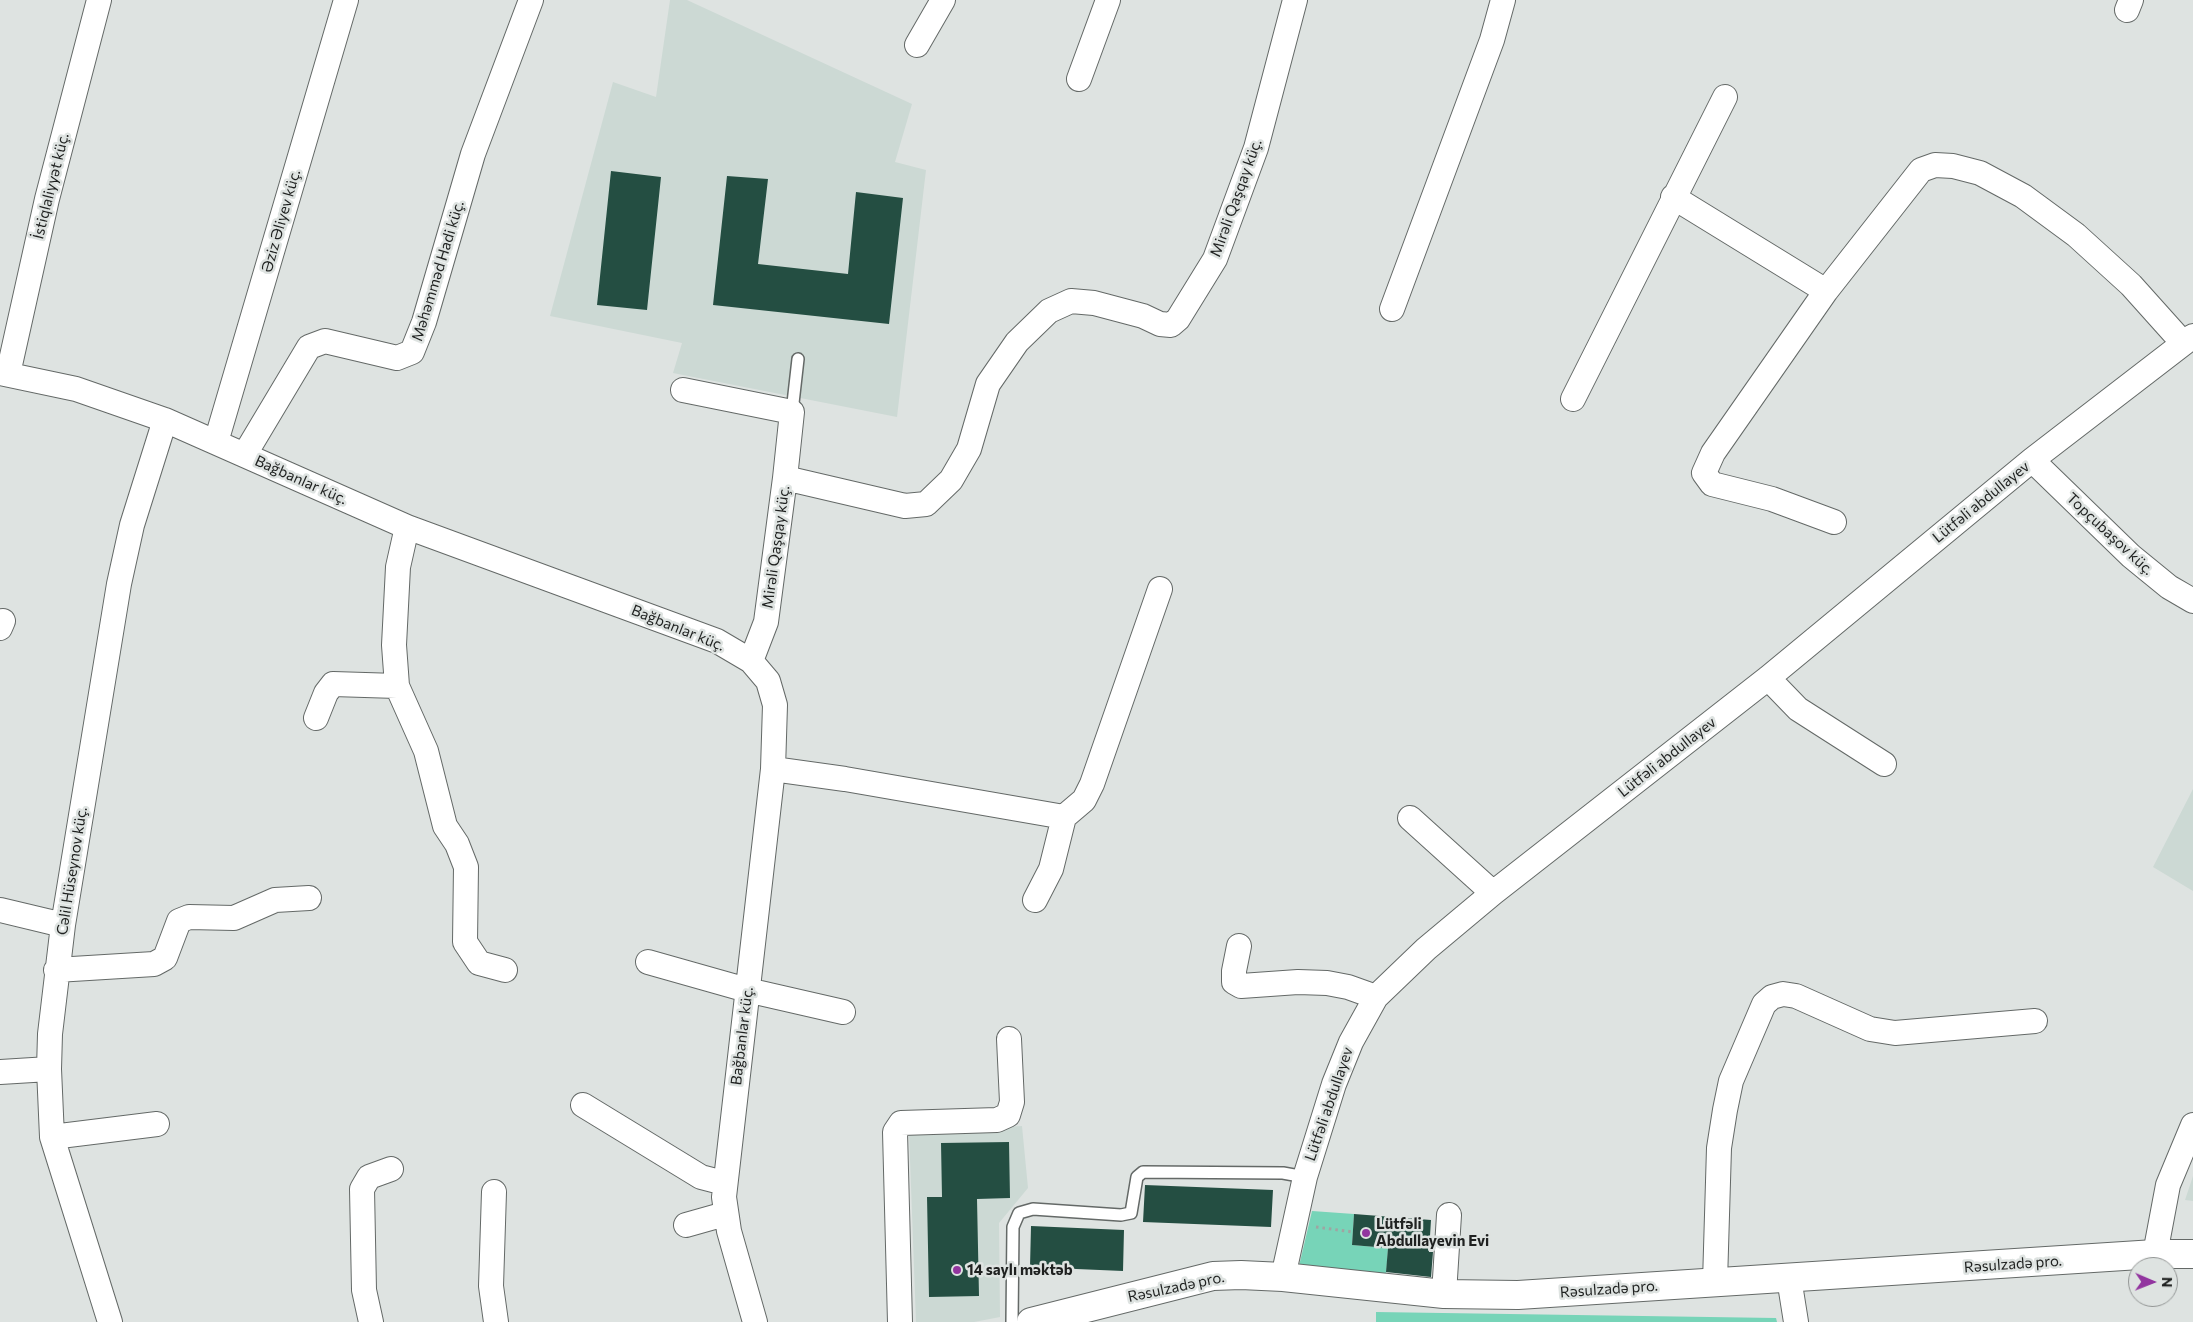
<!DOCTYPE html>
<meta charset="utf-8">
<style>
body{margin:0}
#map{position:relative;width:2193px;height:1322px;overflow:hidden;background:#dee3e1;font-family:Commissioner,sans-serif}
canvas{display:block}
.north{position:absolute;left:2128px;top:1257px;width:50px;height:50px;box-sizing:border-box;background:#dee3e1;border:1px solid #929594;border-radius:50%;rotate:91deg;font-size:14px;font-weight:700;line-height:20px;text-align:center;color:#1f2120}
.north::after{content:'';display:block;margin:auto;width:18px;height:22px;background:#92359f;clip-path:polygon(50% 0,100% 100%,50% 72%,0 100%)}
</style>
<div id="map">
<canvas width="2193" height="1322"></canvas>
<div class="north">N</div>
</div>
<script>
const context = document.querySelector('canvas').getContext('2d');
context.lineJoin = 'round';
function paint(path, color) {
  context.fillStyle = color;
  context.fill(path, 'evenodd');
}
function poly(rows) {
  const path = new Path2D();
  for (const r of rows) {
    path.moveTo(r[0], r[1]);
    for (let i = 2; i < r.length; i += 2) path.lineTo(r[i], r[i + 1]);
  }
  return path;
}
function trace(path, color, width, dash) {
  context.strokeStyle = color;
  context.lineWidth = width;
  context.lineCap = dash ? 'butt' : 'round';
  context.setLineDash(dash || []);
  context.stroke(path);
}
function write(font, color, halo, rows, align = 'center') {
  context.font = font + ' Commissioner,sans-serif';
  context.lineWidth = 5;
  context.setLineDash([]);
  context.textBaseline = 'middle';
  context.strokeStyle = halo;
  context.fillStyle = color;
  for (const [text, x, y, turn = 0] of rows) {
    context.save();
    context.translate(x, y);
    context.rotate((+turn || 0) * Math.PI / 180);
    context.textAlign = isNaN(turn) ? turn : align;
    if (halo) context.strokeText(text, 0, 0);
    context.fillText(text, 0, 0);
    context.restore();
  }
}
paint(poly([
 [670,0,687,0,912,104,895,162,926,170,897,417,673,373,682,343,550,316,613,82,656,97],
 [2193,789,2193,891,2153,867],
 [1022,1126,1028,1188,999,1223,1000,1317,974,1322,916,1322,909,1132],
 [2193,1176,2193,1201,2185,1200]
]), '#ccd9d4');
paint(poly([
 [1312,1211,1354,1214,1352,1245,1388,1248,1386,1275,1299,1266],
 [1376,1312,1776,1318,1777,1322,1376,1322]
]), '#77d4b8');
paint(poly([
 [611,171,661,177,647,310,597,305],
 [727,176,768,179,758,264,848,274,856,192,903,198,889,324,713,305],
 [1009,1142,1010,1198,977,1199,979,1296,929,1297,927,1197,942,1197,941,1143],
 [1145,1185,1273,1190,1271,1227,1143,1222],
 [1354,1214,1431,1220,1429,1252,1433,1252,1431,1277,1386,1272,1388,1248,1352,1245],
 [1031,1226,1124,1230,1123,1271,1030,1267]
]), '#244e42');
const service = poly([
 [792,412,798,359],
 [1012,1322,1013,1227,1019,1213,1033,1209,1121,1215,1131,1213,1137,1177,1143,1172,1283,1173,1305,1177]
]);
const minor = poly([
 [2127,10,2131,0],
 [917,45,943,0],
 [1079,79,1108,0],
 [1673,197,1826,291],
 [1392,309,1492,40,1503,0],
 [0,373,76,389,165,420,407,527,717,641,751,661,768,681,775,705,773,769,724,1197,729,1231,755,1322],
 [8,374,47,199,99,0],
 [683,390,792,412,785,478],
 [1573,399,1725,97],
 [216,442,346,0],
 [245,454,309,347,325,341,397,358,412,352,424,322,473,154,531,0],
 [2032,460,2131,556,2169,587,2193,601],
 [1834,522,1772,499,1712,484,1704,473,1713,453,1826,291,1921,170,1935,165,1953,166,1980,173,2023,196,2076,235,2131,285,2183,343],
 [407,527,398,567,394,645,397,686,426,751,445,826,457,844,466,867,465,942,479,963,505,970],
 [0,628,3,621],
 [751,661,766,622,785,478,905,506,926,504,951,480,969,449,988,384,1017,342,1049,311,1071,301,1094,303,1143,316,1160,324,1171,325,1178,319,1215,259,1256,148,1295,0],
 [1768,678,1798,709,1884,764],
 [316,718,326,693,333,684,397,686],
 [773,769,845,779,1064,817],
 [1410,818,1493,893],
 [1035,900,1051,869,1064,817,1084,800,1092,784,1160,589],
 [0,910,63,925],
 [1239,946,1234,971,1234,982,1241,986,1298,982,1327,983,1348,987,1376,997],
 [648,962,747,990,843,1012],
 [56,970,154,964,165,958,179,921,189,917,234,918,275,900,309,898],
 [0,1072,49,1069],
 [583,1105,701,1177,724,1183],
 [52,1137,157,1124],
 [494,1192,491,1286,496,1322],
 [686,1225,725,1214],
 [2155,1254,2168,1185,2193,1125],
 [1283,1277,1305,1177,1334,1084,1351,1042,1376,997,1426,949,1493,893,1768,678,2032,460,2193,336],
 [1789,1278,1796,1322],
 [1715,1282,1719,1148,1725,1110,1731,1081,1764,1004,1772,997,1783,994,1796,996,1870,1029,1895,1033,2035,1021],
 [1444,1294,1449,1215],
 [110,1322,52,1137,49,1069,50,1034,63,925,119,584,132,525,165,420],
 [371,1322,364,1290,362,1189,369,1177,391,1169],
 [900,1322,895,1132,901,1123,997,1120,1008,1115,1012,1102,1009,1039]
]);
const tertiary = poly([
 [1031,1322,1213,1276,1241,1275,1283,1277,1444,1294,1518,1295,2155,1254,2193,1254]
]);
trace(service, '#646967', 14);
trace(minor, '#646967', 26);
trace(tertiary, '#646967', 30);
trace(poly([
 [1316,1227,1353,1232]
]), '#a0a4a2', 3, [2.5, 4]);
trace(service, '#fff', 11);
trace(minor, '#fff', 24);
trace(tertiary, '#fff', 28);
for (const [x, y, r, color] of [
 [1366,1233,5,"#92359f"],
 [957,1270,5,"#92359f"]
]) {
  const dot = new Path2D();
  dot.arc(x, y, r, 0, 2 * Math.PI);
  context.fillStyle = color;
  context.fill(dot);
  trace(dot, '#dee3e1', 2);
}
write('15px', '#1f2120', '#dee3e1', [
 ["İstiqlaliyyət küç.",51,186,-76],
 ["Mirəli Qaşqay küç.",1236,198,-70],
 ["Əziz Əliyev küç.",281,221,-74],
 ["Məhəmməd Hadi küç.",438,271,-73],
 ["Bağbanlar küç.",301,480,24],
 ["Lütfəli abdullayev",1981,502,-39],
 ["Topçubaşov küç.",2110,534,43],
 ["Mirəli Qaşqay küç.",776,547,-82],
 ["Bağbanlar küç.",678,628,22],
 ["Lütfəli abdullayev",1667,757,-38],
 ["Cəlil Hüseynov küç.",72,871,-81],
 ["Bağbanlar küç.",742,1036,-83],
 ["Lütfəli abdullayev",1329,1104,-71],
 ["Rəsulzadə pro.",2013,1264,-4],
 ["Rəsulzadə pro.",1176,1287,-12],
 ["Rəsulzadə pro.",1609,1289,-4]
]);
write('bold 15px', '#1f2120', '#dee3e1', [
 ["Lütfəli",1376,1224],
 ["Abdullayevin Evi",1376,1241],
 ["14 saylı məktəb",967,1270]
], 'left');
</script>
